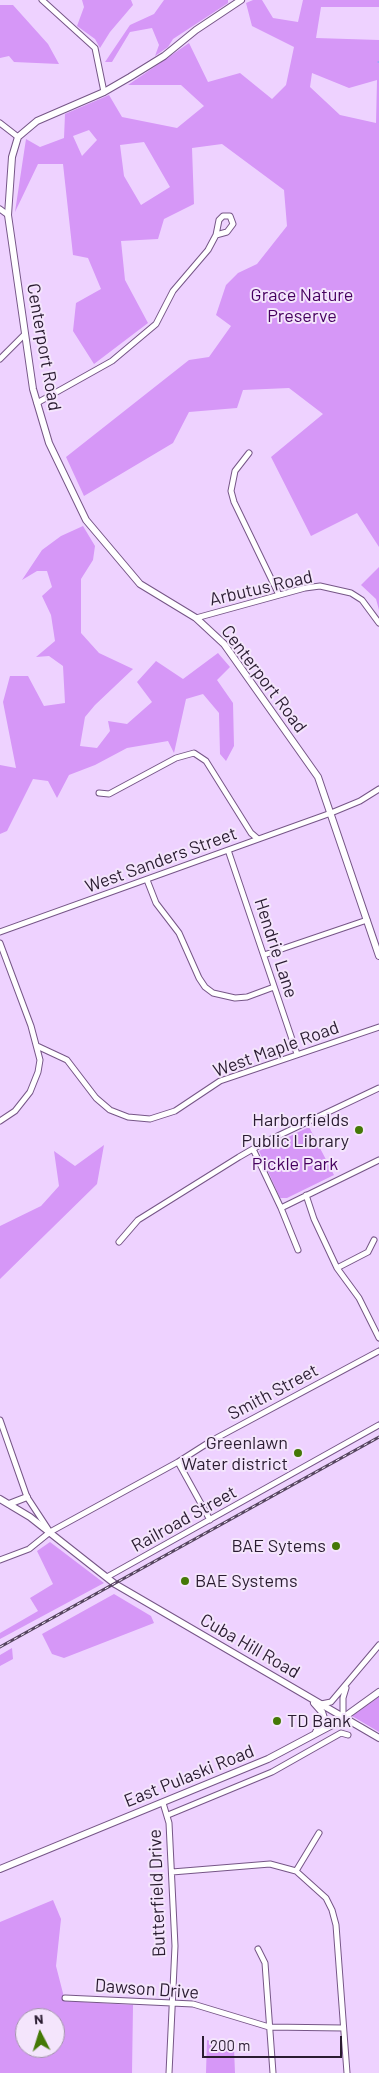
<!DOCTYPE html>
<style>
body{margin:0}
#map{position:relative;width:379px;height:2073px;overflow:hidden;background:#eed2ff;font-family:Barlow,sans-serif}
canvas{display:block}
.north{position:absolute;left:15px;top:2008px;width:50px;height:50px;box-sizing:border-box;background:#f4e5fc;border:1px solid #a395ab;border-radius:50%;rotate:355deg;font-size:14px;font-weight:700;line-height:20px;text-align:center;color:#2a1c31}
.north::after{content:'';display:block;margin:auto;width:18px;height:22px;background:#447806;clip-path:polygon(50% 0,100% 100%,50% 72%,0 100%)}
.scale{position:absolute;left:202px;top:2036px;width:140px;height:22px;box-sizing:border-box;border:2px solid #2a1c31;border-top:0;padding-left:6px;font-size:15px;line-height:18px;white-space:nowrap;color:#2a1c31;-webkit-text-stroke:4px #f4e5fc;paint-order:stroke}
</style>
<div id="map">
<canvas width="379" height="2073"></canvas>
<div class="north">N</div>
<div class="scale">200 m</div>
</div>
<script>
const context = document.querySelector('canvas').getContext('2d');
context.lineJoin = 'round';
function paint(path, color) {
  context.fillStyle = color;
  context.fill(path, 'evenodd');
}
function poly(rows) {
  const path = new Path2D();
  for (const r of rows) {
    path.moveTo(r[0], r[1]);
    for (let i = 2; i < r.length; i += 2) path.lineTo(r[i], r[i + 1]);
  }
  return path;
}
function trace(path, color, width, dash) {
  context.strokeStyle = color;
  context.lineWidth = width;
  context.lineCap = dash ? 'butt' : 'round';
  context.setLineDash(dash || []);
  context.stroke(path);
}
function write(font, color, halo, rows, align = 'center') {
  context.font = font + ' Barlow,sans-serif';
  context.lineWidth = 4;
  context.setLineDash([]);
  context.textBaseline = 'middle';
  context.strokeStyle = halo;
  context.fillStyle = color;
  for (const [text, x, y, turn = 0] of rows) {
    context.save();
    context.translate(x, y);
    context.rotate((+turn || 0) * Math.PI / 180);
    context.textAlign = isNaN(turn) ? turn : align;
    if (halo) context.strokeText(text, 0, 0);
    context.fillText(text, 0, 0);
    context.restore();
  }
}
paint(poly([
 [82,0,131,0,133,5,110,32,100,48,95,39,77,26,84,7],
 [164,0,228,0,228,3,173,39,168,47,155,56,159,45,152,28,130,32,112,62,105,62,130,25,154,14],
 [253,0,262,0,273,18,298,22,303,0,379,0,379,7,321,7,316,38,379,40,379,547,357,513,311,536,271,457,323,414,289,388,243,390,237,408,189,412,173,443,84,496,66,457,189,360,209,357,231,326,216,315,226,285,238,273,257,264,287,226,284,190,222,144,192,148,194,204,164,219,158,239,121,241,125,280,148,323,94,364,73,331,76,303,101,289,88,258,73,255,63,164,38,164,15,212,26,139,40,147,64,138,65,114,109,95,122,117,177,128,204,106,181,85,128,85,189,43,208,82,240,73,272,99,286,85,294,47,252,26,246,3],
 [312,73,349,88,377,80,376,123,340,115,310,87],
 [89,130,97,140,82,156,73,136],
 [144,142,170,187,141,205,124,176,120,145],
 [0,5,13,5,48,44,59,64,14,62,9,56,0,58],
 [83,526,95,546,93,560,81,579,81,633,99,653,133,669,95,705,85,717,80,746,97,748,110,731,108,721,127,724,152,702,137,682,156,661,183,679,218,653,230,667,217,680,233,703,234,746,226,761,220,754,219,713,203,694,186,699,174,753,168,741,127,748,95,765,69,775,57,798,48,781,33,779,7,831,0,834,0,765,16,768,3,702,10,676,28,676,44,706,65,703,63,666,49,656,36,657,55,641,51,615,42,596,52,587,47,571,37,571,22,580,42,550,61,536],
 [379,567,379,610,376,599,361,585],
 [309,1127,334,1175,287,1198,280,1198,259,1151],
 [104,1145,97,1184,0,1279,0,1226,41,1206,59,1186,54,1151,75,1166],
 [50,1542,104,1583,0,1639,0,1633,38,1611,30,1598,53,1584,37,1551],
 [114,1594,151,1616,154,1623,64,1658,52,1654,42,1634],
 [12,1648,13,1659,0,1666,0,1655],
 [379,1697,379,1732,352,1716],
 [53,1900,61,1919,56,1966,65,2001,133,2005,132,2073,0,2073,0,1922],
 [25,2018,55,2018,55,2048,25,2048],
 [207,2040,234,2049,235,2073,206,2073]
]), '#d697f7');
trace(poly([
 [378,62,379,62]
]), '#6faef9', 1);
const minor = poly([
 [42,0,95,48,104,92],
 [0,123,18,137],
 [0,209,8,215],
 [0,359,25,334],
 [37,403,112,361,156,324,173,291,208,250,216,235,219,220,223,216,230,216,233,224,227,232,216,235],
 [249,453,235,471,231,491,234,502,279,595],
 [196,618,305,588,320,586,351,593,362,600,379,623],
 [99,793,109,794,176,758,194,753,206,761,251,833,258,839],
 [228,850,297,1054],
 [147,880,156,903,179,933,199,978,205,987,213,993,235,998,247,997,274,987],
 [0,932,331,813,360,801,379,789],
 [0,943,31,1026,40,1060,38,1072,30,1092,15,1111,0,1121],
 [264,955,367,920],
 [37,1046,67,1060,96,1098,110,1110,128,1117,150,1119,175,1111,220,1081,379,1027],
 [253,1149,281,1208,379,1160],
 [306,1195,314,1219,337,1268,359,1298,379,1338],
 [281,1208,298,1250],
 [119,1242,138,1220,239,1157,265,1142,379,1088],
 [337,1268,368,1252,374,1240],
 [0,1420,27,1497,50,1532],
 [178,1462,210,1520],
 [0,1560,29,1549,50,1532,178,1462,211,1441,379,1351],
 [107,1577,379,1425],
 [321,1704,331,1702,379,1645],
 [343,1717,343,1698,346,1688],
 [163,1803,169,1823,175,1946,169,2073],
 [168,1815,272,1772,341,1733,348,1735],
 [296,1871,319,1833],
 [172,1872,270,1864,296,1871,326,1898,332,1910,336,1925,347,2073],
 [258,1949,265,1963,273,2073],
 [65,1998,193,2004,269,2027,343,2028]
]);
const major = poly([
 [241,0,196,30,164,56,130,77,104,92,37,121,18,137,12,157,8,215,33,389,49,443,86,520,140,584,196,618,224,644,318,777,379,956],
 [0,1499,30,1517,115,1584,379,1738],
 [9,1504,27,1497],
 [314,1703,322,1712,324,1718,316,1732],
 [0,1869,268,1759,336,1723,379,1692]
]);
trace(minor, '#765687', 7);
trace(major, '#765687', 8);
trace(minor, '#fff', 5);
trace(major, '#fff', 6);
const rail = poly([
 [0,1647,379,1437]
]);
trace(rail, '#56455f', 3);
trace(rail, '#f4e5fc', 1, [4]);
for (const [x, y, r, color] of [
 [359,1130,5,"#447806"],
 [298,1453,5,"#447806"],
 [336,1546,5,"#447806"],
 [185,1581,5,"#447806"],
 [277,1721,5,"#447806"]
]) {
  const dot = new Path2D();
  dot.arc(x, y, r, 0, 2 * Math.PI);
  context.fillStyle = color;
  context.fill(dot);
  trace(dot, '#f4e5fc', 2);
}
write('18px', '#46005f', '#f4e5fc', [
 ["Grace Nature",302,295],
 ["Preserve",302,316],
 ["Pickle Park",295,1164]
]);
write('18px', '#2a1c31', '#f4e5fc', [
 ["Centerport Road",44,347,80],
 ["Arbutus Road",261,588,-13],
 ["Centerport Road",264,679,53],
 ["West Sanders Street",161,860,-20],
 ["Hendrie Lane",276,948,72],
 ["West Maple Road",276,1049,-20],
 ["Smith Street",273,1392,-28],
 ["Railroad Street",184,1519,-29],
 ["Cuba Hill Road",250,1646,30],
 ["East Pulaski Road",189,1776,-22],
 ["Butterfield Drive",157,1893,-92],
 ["Dawson Drive",147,1989,4]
]);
write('18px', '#2a1c31', '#f4e5fc', [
 ["Harborfields",349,1120],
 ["Public Library",349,1141],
 ["Greenlawn",288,1443],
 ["Water district",288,1464],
 ["BAE Sytems",326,1546],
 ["BAE Systems",195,1581,"left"],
 ["TD Bank",287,1721,"left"]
], 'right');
</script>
